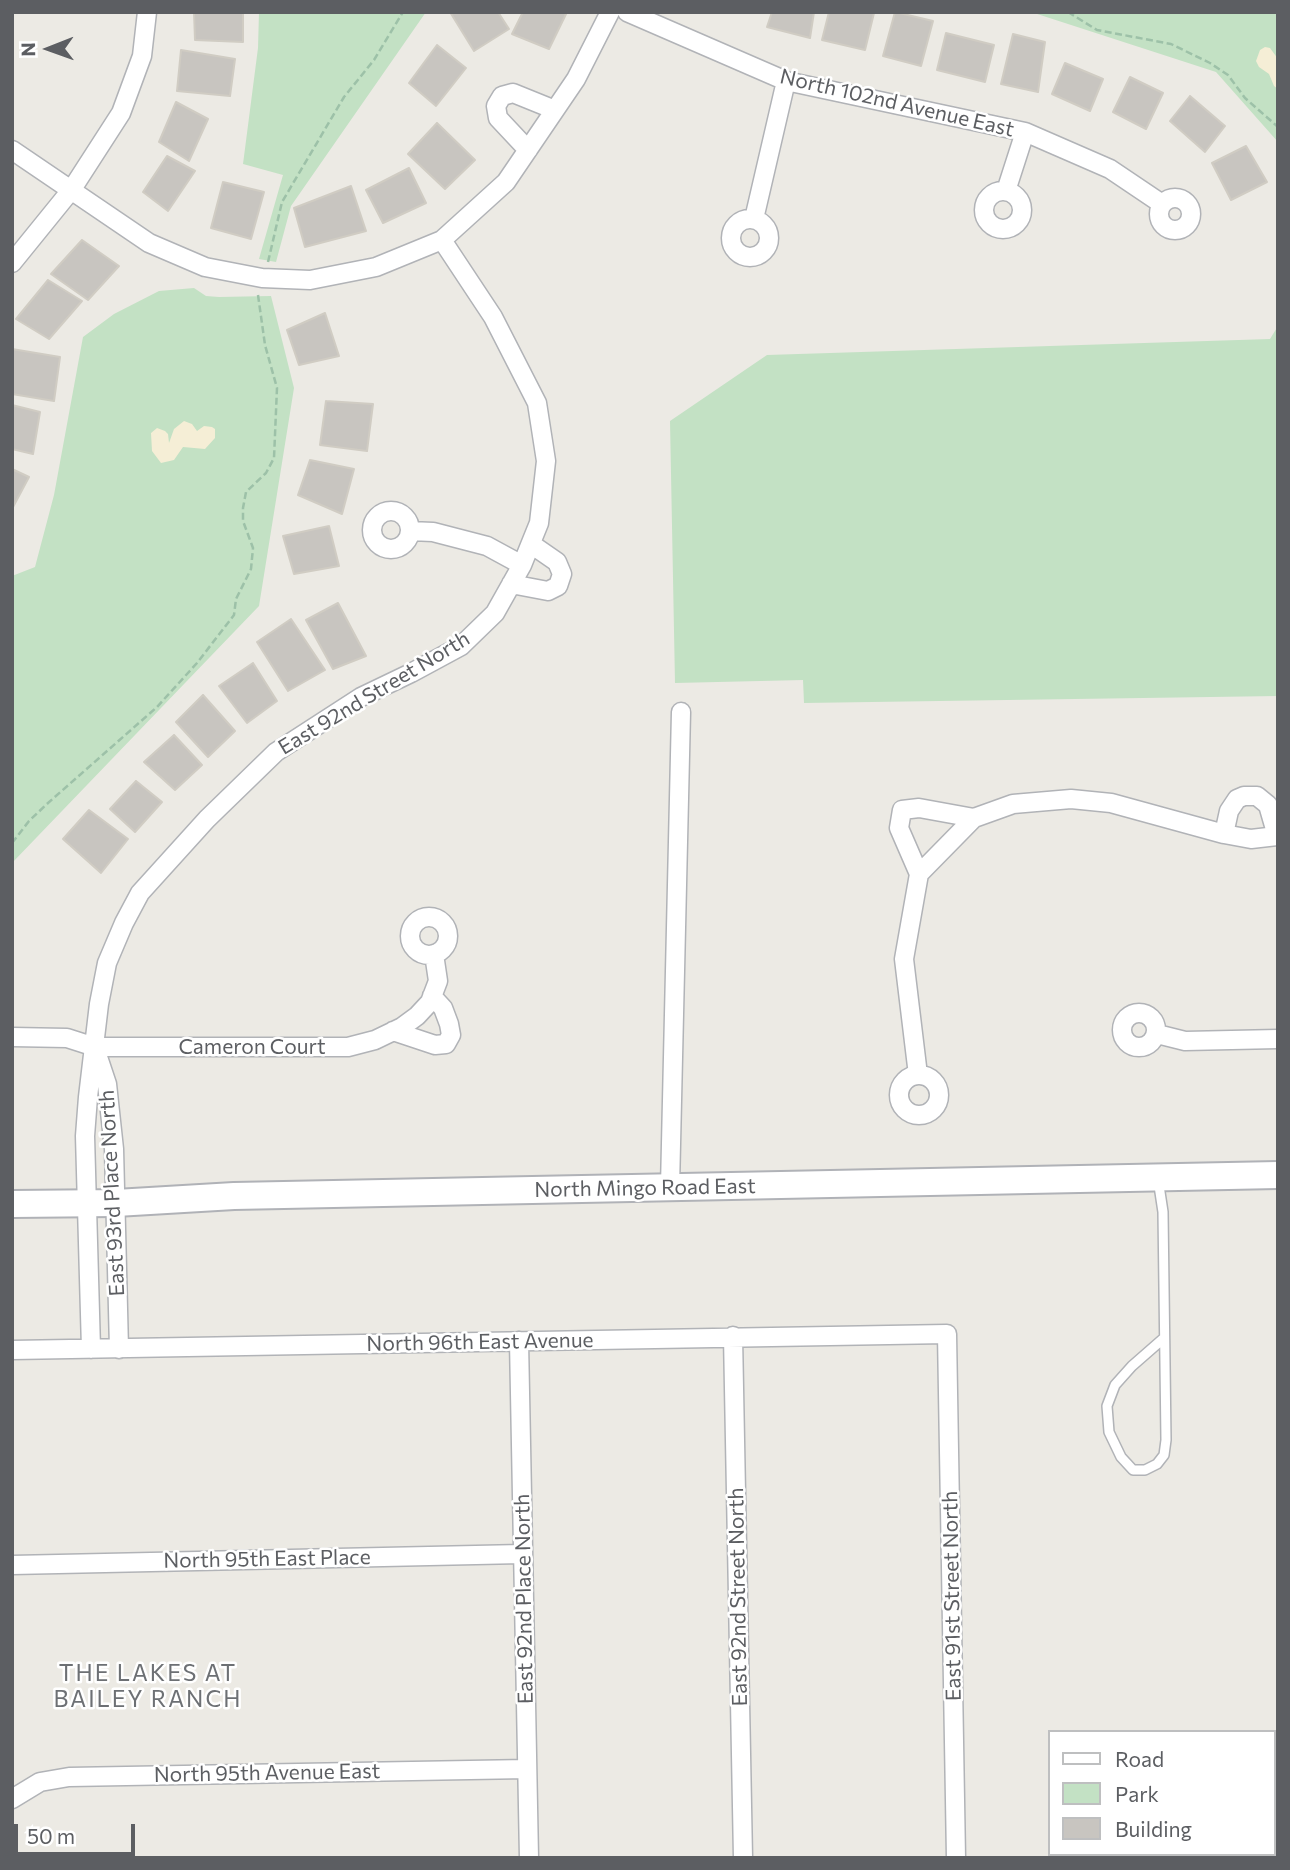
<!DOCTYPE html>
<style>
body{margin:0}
#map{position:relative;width:1290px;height:1870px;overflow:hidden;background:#eceae4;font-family:Commissioner,sans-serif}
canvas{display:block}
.frame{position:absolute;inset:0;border:14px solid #5c5e62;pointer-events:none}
.legend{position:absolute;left:1048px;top:1730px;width:228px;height:126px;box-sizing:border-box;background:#fff;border:2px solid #bebfc0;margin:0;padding:9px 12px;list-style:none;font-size:21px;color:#5c5e62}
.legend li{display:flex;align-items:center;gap:14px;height:35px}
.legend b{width:35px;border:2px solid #bebfc0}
.north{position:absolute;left:14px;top:14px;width:70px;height:70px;-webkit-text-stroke:5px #fff;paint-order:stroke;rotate:269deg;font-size:19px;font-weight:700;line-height:28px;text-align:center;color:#5c5e62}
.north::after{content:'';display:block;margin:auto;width:24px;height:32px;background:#5c5e62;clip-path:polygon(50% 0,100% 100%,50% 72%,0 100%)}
.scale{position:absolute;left:14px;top:1824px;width:121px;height:32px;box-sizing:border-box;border:4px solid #5c5e62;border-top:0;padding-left:9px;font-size:21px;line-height:24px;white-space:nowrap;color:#5c5e62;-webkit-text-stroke:5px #fff;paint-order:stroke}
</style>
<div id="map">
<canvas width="1290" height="1870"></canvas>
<div class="frame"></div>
<ul class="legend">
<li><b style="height:9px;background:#fff"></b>Road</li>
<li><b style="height:19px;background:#c3e1c4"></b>Park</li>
<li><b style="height:19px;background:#c8c5c0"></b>Building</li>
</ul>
<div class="north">N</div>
<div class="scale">50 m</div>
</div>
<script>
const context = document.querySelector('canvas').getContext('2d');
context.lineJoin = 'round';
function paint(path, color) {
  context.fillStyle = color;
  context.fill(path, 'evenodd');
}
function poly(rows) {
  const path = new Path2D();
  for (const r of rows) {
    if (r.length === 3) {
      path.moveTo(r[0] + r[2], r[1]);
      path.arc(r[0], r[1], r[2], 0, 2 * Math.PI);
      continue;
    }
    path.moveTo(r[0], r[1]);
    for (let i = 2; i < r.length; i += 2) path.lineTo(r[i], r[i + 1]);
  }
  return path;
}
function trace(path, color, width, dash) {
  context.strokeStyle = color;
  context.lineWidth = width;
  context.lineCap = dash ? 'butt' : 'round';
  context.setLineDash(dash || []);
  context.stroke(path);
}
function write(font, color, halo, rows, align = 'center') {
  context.font = font + ' Commissioner,sans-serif';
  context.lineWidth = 5;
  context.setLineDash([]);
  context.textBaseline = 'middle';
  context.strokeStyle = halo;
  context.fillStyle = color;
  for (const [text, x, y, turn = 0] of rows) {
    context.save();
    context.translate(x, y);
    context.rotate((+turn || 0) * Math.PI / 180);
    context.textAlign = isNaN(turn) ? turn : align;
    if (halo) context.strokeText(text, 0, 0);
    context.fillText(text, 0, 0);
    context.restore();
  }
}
paint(poly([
 [259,12,426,12,291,206,276,262,259,259,283,175,243,164,258,48],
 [1031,12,1278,12,1278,142,1216,72],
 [194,288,206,296,219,297,271,296,294,388,259,606,12,863,12,576,35,567,54,495,83,337,114,314,159,291],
 [1278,326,1278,696,804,703,803,680,675,683,670,421,767,355,1270,339]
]), '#c3e1c4');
paint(poly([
 [1265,47,1270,48,1278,59,1278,89,1274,86,1269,74,1259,67,1256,61,1260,50],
 [184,421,192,424,197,431,204,426,212,427,215,429,215,438,205,449,183,447,174,460,161,463,152,451,151,433,157,428,165,431,168,434,169,443,174,429]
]), '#f5eed6');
const building = poly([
 [194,12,243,12,243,42,195,40,194,12],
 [450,12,498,12,509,29,474,51,450,12],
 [523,12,567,12,549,49,512,34,523,12],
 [772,12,814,12,810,38,767,27,772,12],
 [829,12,874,13,865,50,822,40,829,12],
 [895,12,933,21,921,66,883,56,895,12],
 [946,33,994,45,985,82,937,70,946,33],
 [1013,34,1045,42,1038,92,1001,84,1013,34],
 [437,45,466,68,436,106,409,83,437,45],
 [181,50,235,59,230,96,177,91,181,50],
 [1065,63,1103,79,1090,111,1052,94,1065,63],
 [1130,77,1163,93,1146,129,1113,112,1130,77],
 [1190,96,1225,126,1205,152,1170,121,1190,96],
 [176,102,208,119,189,161,159,142,176,102],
 [437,123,475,160,445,189,408,154,437,123],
 [1246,146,1267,182,1231,200,1212,163,1246,146],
 [167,156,195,171,168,211,143,192,167,156],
 [409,168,426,203,383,223,366,190,409,168],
 [223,182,264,192,251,239,211,228,223,182],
 [351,186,366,231,305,247,294,208,351,186],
 [82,240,119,266,88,300,51,274,82,240],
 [48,280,82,301,49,339,16,319,48,280],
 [325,313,339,356,299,365,287,330,325,313],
 [12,349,60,357,54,401,12,394,12,349],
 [326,401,373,404,367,451,320,445,326,401],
 [12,405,40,412,33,454,12,449,12,405],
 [310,460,354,469,342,514,298,495,310,460],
 [12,469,29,477,12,509,12,469],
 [329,526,339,566,294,574,283,536,329,526],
 [338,603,366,656,333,669,306,620,338,603],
 [291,619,325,670,288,691,257,642,291,619],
 [253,663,277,701,247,723,219,686,253,663],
 [203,695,235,731,208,757,176,722,203,695],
 [174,735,202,765,175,790,144,762,174,735],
 [136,781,162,802,135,832,110,809,136,781],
 [89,810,128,839,101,873,63,839,89,810]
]);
paint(building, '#c8c5c0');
trace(building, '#d0ccc3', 2);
const lane = poly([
 [1158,1179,1163,1212,1166,1440,1164,1455,1157,1464,1145,1470,1133,1470,1121,1457,1109,1432,1107,1406,1115,1385,1132,1366,1164,1338]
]);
const street = poly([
 [627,12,786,81,1025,132,1110,169,1162,204],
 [12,150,149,243,205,267,262,278,310,280,376,267,442,240,506,182,576,79,610,12],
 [528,150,498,118,496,106,502,96,513,93,555,110],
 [1006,191,1025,132],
 [1003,210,19],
 [1175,214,16],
 [754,219,786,81],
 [750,238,19],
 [12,263,72,189,121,113,142,56,147,12],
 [391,530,19],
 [410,531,433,532,487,546,522,565],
 [511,584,548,591,558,586,562,574,557,562,531,544],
 [919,874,899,828,902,810,919,808,974,818],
 [429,936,19],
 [1139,1030,17],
 [393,1031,435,1045,446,1044,451,1035,449,1024,443,1008,432,996],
 [1157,1034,1185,1041,1278,1039],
 [12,1037,67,1038,95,1047,348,1047,375,1040,402,1027,417,1016,430,1002,438,981,434,954],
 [97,1054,107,1084,114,1149,119,1349],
 [918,1075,904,959,919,874,974,818,1013,804,1071,799,1111,803,1224,834,1251,839,1277,836,1268,805,1257,796,1244,796,1237,799,1229,811,1224,834],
 [919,1095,20],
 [670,1187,681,712],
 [733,1336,743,1858],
 [519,1341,529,1858],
 [91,1349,85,1136,88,1097,99,1004,107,963,124,923,140,893,207,819,276,752,361,697,411,673,461,646,495,613,522,565,539,523,546,461,537,403,493,317,442,240],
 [12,1350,947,1334,956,1858],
 [12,1565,522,1554],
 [12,1799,40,1782,69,1777,527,1769]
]);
const secondary = poly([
 [12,1204,116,1203,234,1196,1278,1175]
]);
trace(lane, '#b1b3b7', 12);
trace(street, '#b1b3b7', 21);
trace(secondary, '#b0b2b7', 30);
trace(poly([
 [1068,12,1097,30,1171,44,1210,63,1228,75,1245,98,1278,127],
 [268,262,282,202,344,97,374,60,403,12],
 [12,843,29,821,48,803,157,707,197,663,234,615,236,599,251,569,253,548,243,521,243,508,246,492,266,473,274,458,277,388,265,345,258,295]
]), '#9dc1a8', 2.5, [7, 3.5]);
trace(lane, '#fff', 9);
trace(street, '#fff', 18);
trace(secondary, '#fff', 26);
write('21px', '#5c5e62', '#fff', [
 ["North 102nd Avenue East",897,103,13],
 ["East 92nd Street North",374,693,-31],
 ["Cameron Court",252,1047],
 ["North Mingo Road East",645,1188,-1],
 ["East 93rd Place North",112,1193,-93],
 ["North 96th East Avenue",480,1342,-1],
 ["North 95th East Place",267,1559,-1],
 ["East 91st Street North",952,1596,-91],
 ["East 92nd Street North",738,1597,-91],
 ["East 92nd Place North",524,1599,-91],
 ["North 95th Avenue East",267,1773,-1]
]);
context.letterSpacing = '2px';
write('23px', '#6d7074', '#fff', [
 ["THE LAKES AT",148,1673],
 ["BAILEY RANCH",148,1699]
]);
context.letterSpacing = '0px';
</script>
